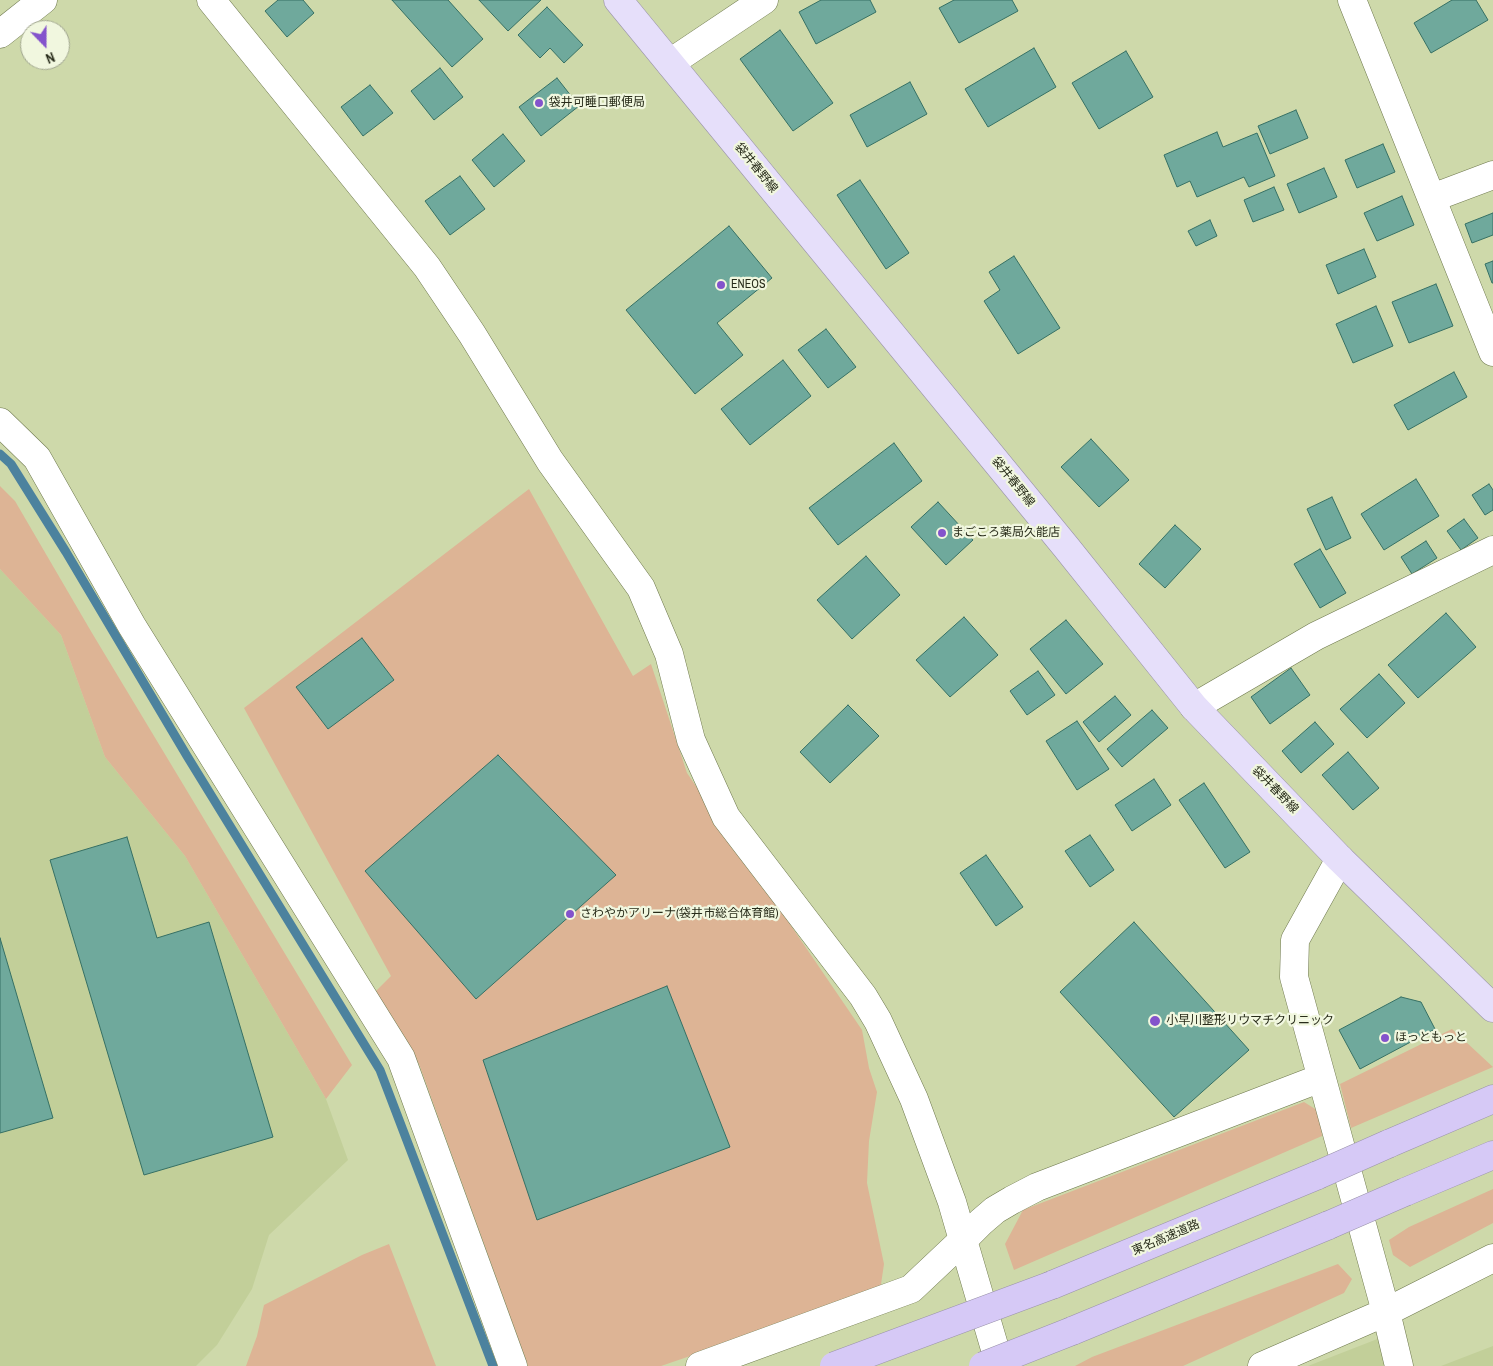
<!DOCTYPE html>
<meta charset="utf-8">
<style>
body{margin:0}
#map{position:relative;width:1493px;height:1366px;overflow:hidden;background:#ced9aa;font-family:"Archivo Narrow",sans-serif}
canvas{display:block}
.north{position:absolute;left:20px;top:20px;width:50px;height:50px;box-sizing:border-box;background:#f1f7df;border:1px solid #a1a690;border-radius:50%;rotate:158deg;font-size:14px;font-weight:700;line-height:20px;text-align:center;color:#282c1a}
.north::after{content:'';display:block;margin:auto;width:18px;height:22px;background:#8453cc;clip-path:polygon(50% 0,100% 100%,50% 72%,0 100%)}
</style>
<div id="map">
<canvas width="1493" height="1366"></canvas>
<div class="north">N</div>
</div>
<script>
const context = document.querySelector('canvas').getContext('2d');
context.lineJoin = 'round';
function paint(path, color) {
  context.fillStyle = color;
  context.fill(path, 'evenodd');
}
function poly(rows) {
  const path = new Path2D();
  for (const r of rows) {
    path.moveTo(r[0], r[1]);
    for (let i = 2; i < r.length; i += 2) path.lineTo(r[i], r[i + 1]);
  }
  return path;
}
function trace(path, color, width, dash) {
  context.strokeStyle = color;
  context.lineWidth = width;
  context.lineCap = dash ? 'butt' : 'round';
  context.setLineDash(dash || []);
  context.stroke(path);
}
function write(font, color, halo, rows, align = 'center') {
  context.font = font + ' "Archivo Narrow","Noto Sans JP",sans-serif';
  context.lineWidth = 4.5;
  context.setLineDash([]);
  context.textBaseline = 'middle';
  context.strokeStyle = halo;
  context.fillStyle = color;
  for (const [text, x, y, turn = 0] of rows) {
    context.save();
    context.translate(x, y);
    context.rotate((+turn || 0) * Math.PI / 180);
    context.textAlign = isNaN(turn) ? turn : align;
    if (halo) context.strokeText(text, 0, 0);
    context.fillText(text, 0, 0);
    context.restore();
  }
}
paint(poly([
 [0,569,61,635,105,757,185,856,326,1099,348,1160,269,1235,252,1289,217,1345,196,1366,0,1366],
 [1380,1338,1385,1366,1308,1366],
 [1493,1346,1493,1366,1441,1366]
]), '#c2cf99');
paint(poly([
 [0,486,15,501,92,633,352,1065,326,1099,185,856,105,757,61,635,0,569],
 [529,489,633,676,651,664,687,773,862,1030,869,1068,877,1092,869,1141,867,1183,884,1264,880,1291,661,1366,528,1366,419,1064,374,993,391,976,244,708],
 [1452,1029,1493,1067,1351,1128,1340,1084],
 [1304,1102,1320,1112,1322,1136,1014,1270,1005,1244,1023,1210],
 [1493,1189,1493,1223,1410,1267,1393,1255,1389,1240,1409,1227],
 [389,1244,436,1366,246,1366,257,1336,264,1305,362,1255],
 [1338,1264,1352,1279,1344,1293,1183,1366,1075,1366,1092,1357]
]), '#ddb495');
trace(poly([
 [0,454,11,464,66,552,187,756,380,1070,493,1366]
]), '#4c829e', 9);
const building = poly([
 [278,0,303,0,314,13,287,37,265,11,278,0],
 [392,0,448,0,483,39,452,67,392,0],
 [479,0,541,0,508,31,479,0],
 [821,0,870,0,876,12,816,44,799,12,821,0],
 [954,0,1012,0,1018,11,959,43,939,8,954,0],
 [1452,0,1476,0,1488,20,1431,53,1414,23,1452,0],
 [547,7,583,45,564,63,550,48,540,58,518,35,547,7],
 [780,30,833,103,793,131,740,59,780,30],
 [1034,48,1056,87,988,127,965,89,1034,48],
 [1126,51,1153,97,1099,129,1072,83,1126,51],
 [440,68,463,97,434,120,411,91,440,68],
 [557,78,579,106,541,136,519,107,557,78],
 [910,82,927,114,867,147,850,115,910,82],
 [370,85,393,113,363,136,341,107,370,85],
 [1296,110,1308,138,1270,154,1258,126,1296,110],
 [1217,132,1223,147,1257,133,1275,176,1249,187,1244,177,1197,197,1190,181,1177,187,1164,155,1217,132],
 [503,134,525,161,494,187,472,160,503,134],
 [1383,144,1395,172,1357,188,1345,160,1383,144],
 [1324,168,1337,197,1299,213,1287,184,1324,168],
 [460,176,485,209,450,235,425,201,460,176],
 [860,180,909,253,886,269,837,195,860,180],
 [1274,187,1284,210,1253,222,1244,200,1274,187],
 [1402,196,1414,225,1377,241,1364,213,1402,196],
 [1493,213,1493,235,1472,243,1465,224,1493,213],
 [1210,220,1217,236,1196,246,1188,231,1210,220],
 [729,226,772,278,717,323,743,355,695,394,626,310,729,226],
 [1364,249,1376,277,1338,294,1326,265,1364,249],
 [1014,256,1060,328,1018,354,984,301,1000,290,989,272,1014,256],
 [1493,261,1493,283,1492,283,1485,264,1493,261],
 [1436,284,1453,326,1409,343,1392,302,1436,284],
 [1376,306,1393,346,1353,363,1336,324,1376,306],
 [826,329,856,367,828,388,798,350,826,329],
 [783,360,811,396,750,445,721,409,783,360],
 [1454,372,1467,397,1408,430,1394,405,1454,372],
 [1091,439,1129,480,1099,507,1061,467,1091,439],
 [894,443,922,481,838,545,809,508,894,443],
 [1416,479,1439,516,1384,550,1361,514,1416,479],
 [1489,484,1493,490,1493,510,1485,515,1472,495,1489,484],
 [1332,497,1351,538,1326,550,1307,509,1332,497],
 [938,502,973,540,946,565,911,527,938,502],
 [1464,519,1478,538,1461,550,1447,531,1464,519],
 [1175,525,1201,549,1165,588,1139,564,1175,525],
 [1426,541,1437,558,1412,574,1401,557,1426,541],
 [1320,549,1346,593,1320,608,1294,564,1320,549],
 [866,556,900,595,852,639,817,600,866,556],
 [1446,613,1476,647,1418,698,1388,665,1446,613],
 [964,617,998,655,950,697,916,660,964,617],
 [1066,620,1103,664,1066,694,1030,649,1066,620],
 [362,638,394,680,328,729,296,687,362,638],
 [1291,668,1310,695,1270,724,1251,697,1291,668],
 [1038,671,1055,695,1027,715,1010,691,1038,671],
 [1379,674,1405,703,1367,738,1340,709,1379,674],
 [1115,696,1131,715,1099,742,1083,722,1115,696],
 [848,705,879,736,830,783,800,752,848,705],
 [1152,710,1168,728,1122,767,1107,749,1152,710],
 [1077,721,1109,769,1077,790,1046,741,1077,721],
 [1315,722,1334,744,1301,773,1282,751,1315,722],
 [1348,752,1379,788,1353,810,1322,775,1348,752],
 [498,755,616,875,476,999,365,871,498,755],
 [1154,779,1171,805,1132,831,1115,805,1154,779],
 [1204,783,1250,852,1225,868,1179,800,1204,783],
 [1090,835,1114,870,1090,887,1065,851,1090,835],
 [127,837,157,938,209,922,273,1137,144,1175,50,860,127,837],
 [986,855,1023,907,996,926,960,873,986,855],
 [1134,922,1249,1050,1174,1117,1060,992,1134,922],
 [0,938,53,1118,0,1133,0,938],
 [667,986,730,1147,537,1220,483,1060,667,986],
 [1401,997,1421,1002,1435,1029,1360,1069,1339,1030,1401,997]
]);
paint(building, '#6fa99c');
trace(building, '#367064', 1);
const minor = poly([
 [211,0,427,267,472,334,550,461,641,588,669,654,691,740,726,817,863,996,878,1021,914,1099,952,1202,963,1240,911,1289,700,1366],
 [1352,0,1493,352],
 [0,34,43,0],
 [670,63,764,0],
 [1432,198,1493,175],
 [0,422,37,458,132,626,401,1058,513,1366],
 [1194,707,1316,636,1493,550],
 [1340,859,1295,940,1294,977,1386,1312,1399,1366],
 [1000,1366,963,1240,981,1222,995,1210,1012,1200,1037,1187,1321,1078],
 [1262,1366,1386,1312,1493,1258]
]);
const major = poly([
 [618,0,1066,547,1194,707,1340,859,1493,1008]
]);
const highway = poly([
 [1388,1144,1493,1099],
 [1405,1192,1493,1155],
 [1052,1285,1318,1175],
 [1072,1331,1329,1225]
]);
trace(minor, '#6e784d', 29);
trace(major, '#9992a9', 29);
trace(highway, '#9992a9', 29);
trace(minor, '#fff', 28);
trace(major, '#e6dffa', 28);
trace(highway, '#d6c9f6', 28);
const highwayBridge = poly([
 [1318,1175,1388,1144],
 [1329,1225,1405,1192],
 [834,1366,1052,1285],
 [983,1366,1072,1331]
]);
trace(highwayBridge, '#9992a9', 29, []);
trace(highwayBridge, '#d6c9f6', 28);
for (const [x, y, r, color] of [
 [539,103,5,"#8453cc"],
 [721,285,5,"#8453cc"],
 [942,533,5,"#8453cc"],
 [570,914,5,"#8453cc"],
 [1155,1021,6,"#8453cc"],
 [1385,1038,5,"#8453cc"]
]) {
  const dot = new Path2D();
  dot.arc(x, y, r, 0, 2 * Math.PI);
  context.fillStyle = color;
  context.fill(dot);
  trace(dot, '#f1f7df', 2);
}
write('12px', '#282c1a', '#f1f7df', [
 ["袋井可睡口郵便局",549,103],
 ["ENEOS",731,285],
 ["まごころ薬局久能店",952,533],
 ["さわやかアリーナ(袋井市総合体育館)",580,914],
 ["小早川整形リウマチクリニック",1166,1021],
 ["ほっともっと",1395,1038]
], 'left');
write('12px', '#282c1a', '#f1f7df', [
 ["袋井春野線",756,168,51],
 ["袋井春野線",1013,482,51],
 ["袋井春野線",1275,790,46],
 ["東名高速道路",1166,1238,-23]
]);
</script>
